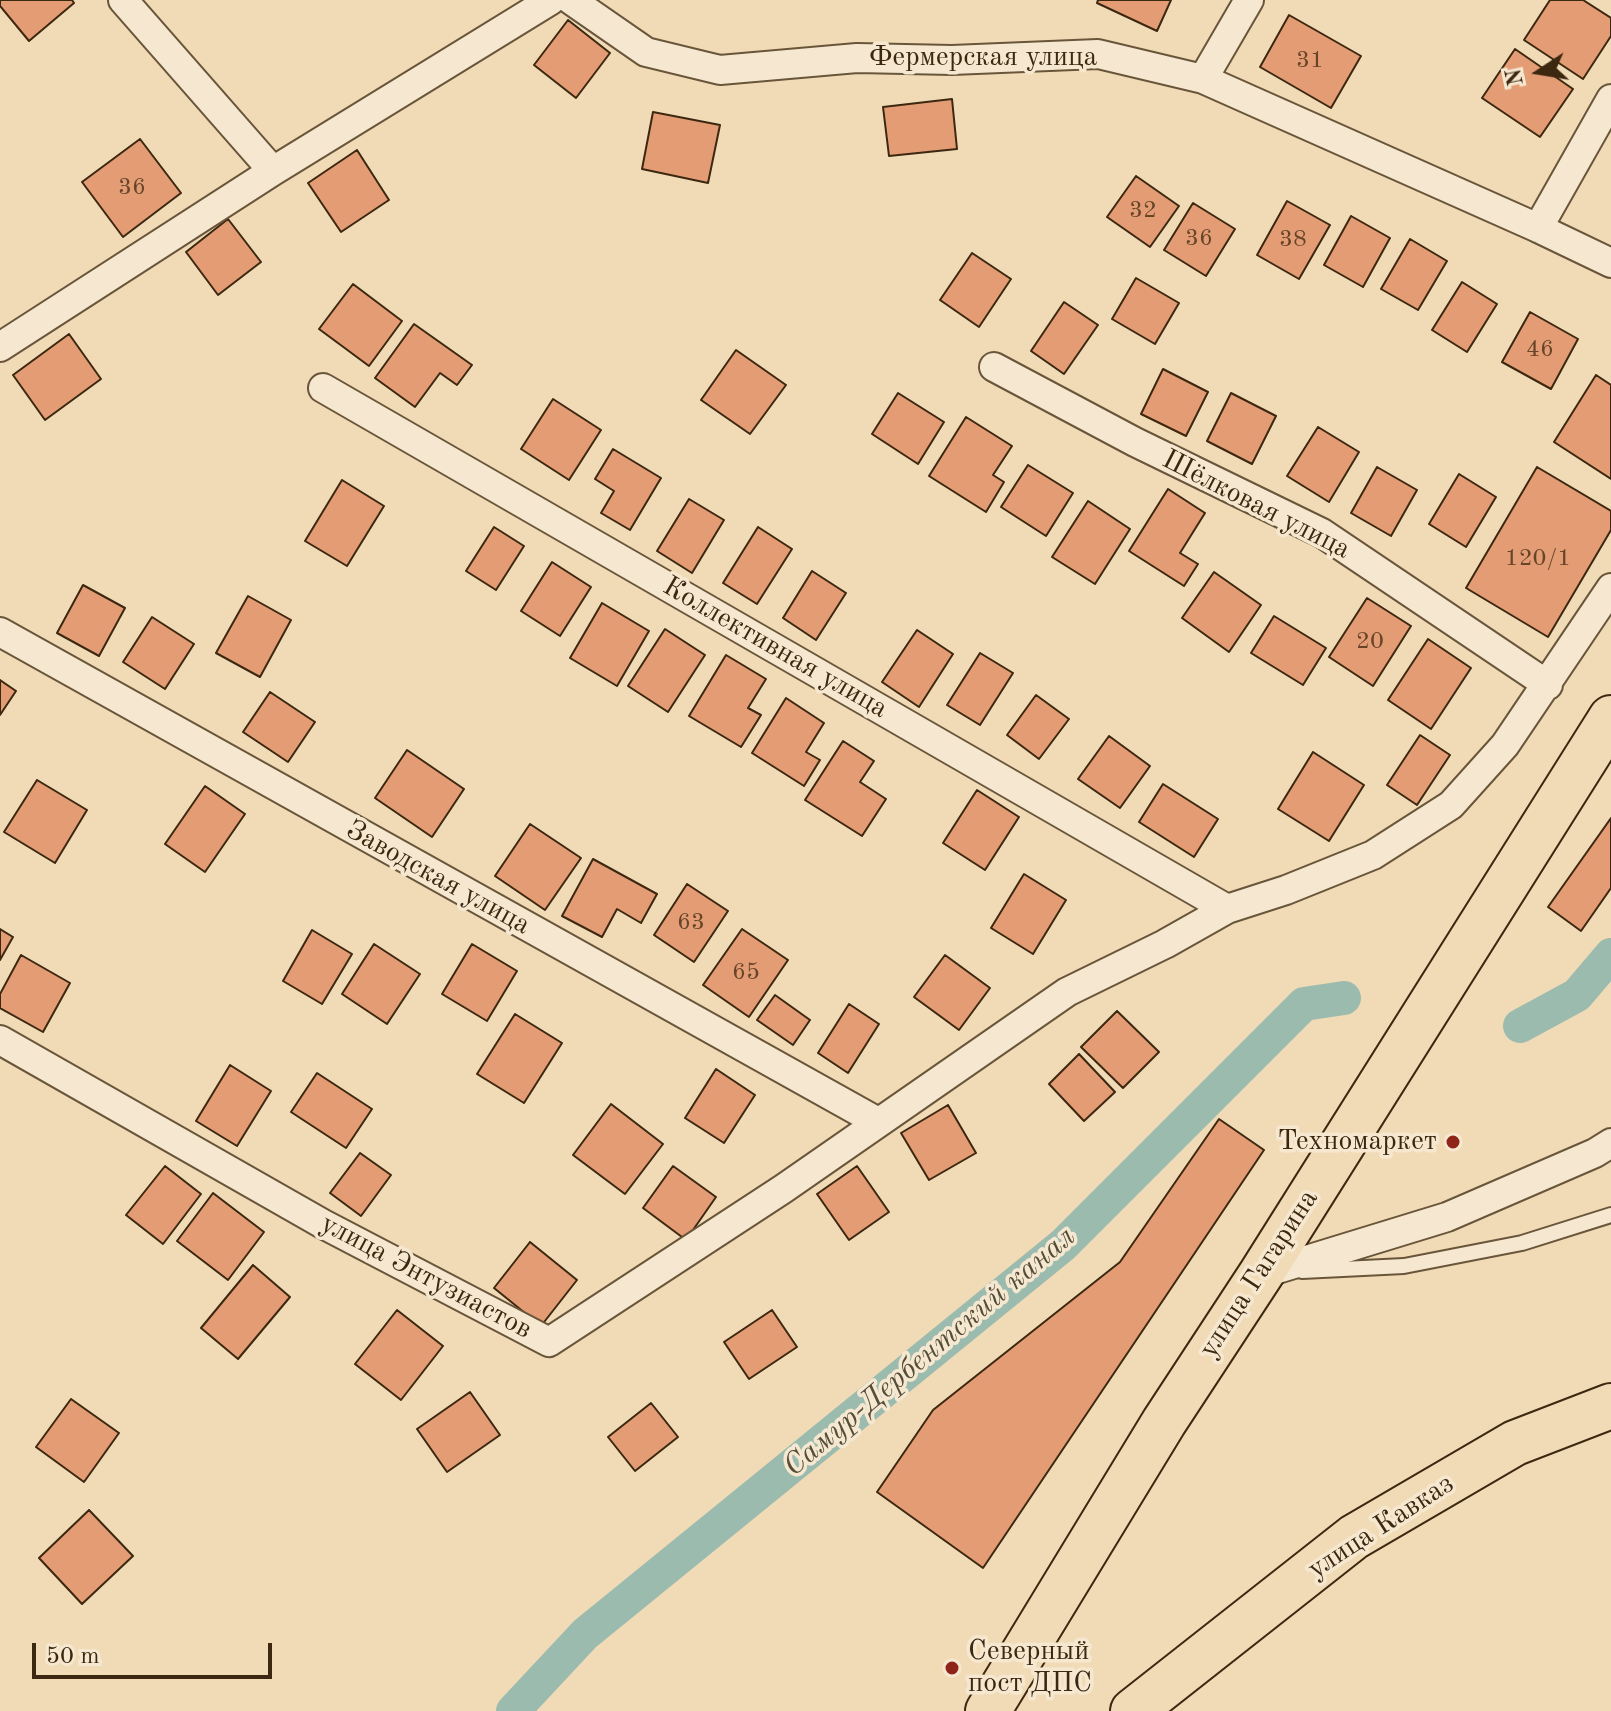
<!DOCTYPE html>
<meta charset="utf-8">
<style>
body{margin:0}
#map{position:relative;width:1611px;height:1711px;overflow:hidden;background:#f1dbb6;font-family:"Old Standard TT",serif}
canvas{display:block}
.north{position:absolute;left:1499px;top:32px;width:80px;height:80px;-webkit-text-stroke:6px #f6e8d0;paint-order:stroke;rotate:258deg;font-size:22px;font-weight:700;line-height:32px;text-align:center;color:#3c2810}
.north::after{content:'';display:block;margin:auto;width:28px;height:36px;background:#3c2810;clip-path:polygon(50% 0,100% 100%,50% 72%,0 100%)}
.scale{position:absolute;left:32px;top:1643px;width:240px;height:36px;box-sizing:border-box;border:4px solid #3c2810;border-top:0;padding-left:10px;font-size:24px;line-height:28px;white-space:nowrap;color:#3c2810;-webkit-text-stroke:6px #f6e8d0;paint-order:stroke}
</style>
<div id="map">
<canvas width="1611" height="1711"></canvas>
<div class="north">N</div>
<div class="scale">50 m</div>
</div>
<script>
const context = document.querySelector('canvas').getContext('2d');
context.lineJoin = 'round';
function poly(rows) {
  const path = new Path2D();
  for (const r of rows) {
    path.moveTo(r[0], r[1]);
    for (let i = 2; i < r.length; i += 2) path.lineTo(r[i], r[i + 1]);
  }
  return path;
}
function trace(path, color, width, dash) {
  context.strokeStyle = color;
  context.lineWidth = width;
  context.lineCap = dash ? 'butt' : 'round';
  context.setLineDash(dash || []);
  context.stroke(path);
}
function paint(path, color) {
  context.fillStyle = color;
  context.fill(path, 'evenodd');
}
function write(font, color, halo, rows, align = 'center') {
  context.font = font + ' "Old Standard TT",serif';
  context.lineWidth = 7;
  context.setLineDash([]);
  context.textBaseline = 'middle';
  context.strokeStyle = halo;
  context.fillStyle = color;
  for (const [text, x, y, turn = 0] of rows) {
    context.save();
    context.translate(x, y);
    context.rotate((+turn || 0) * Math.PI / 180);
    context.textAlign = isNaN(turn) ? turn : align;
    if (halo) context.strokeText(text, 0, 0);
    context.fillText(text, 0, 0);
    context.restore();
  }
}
trace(poly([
 [1520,1026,1577,995,1611,955],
 [513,1711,585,1634,1063,1245,1304,1004,1344,998]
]), '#9bbbae', 34);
const building = poly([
 [0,0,72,0,74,3,29,41,0,6,0,0],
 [1098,0,1171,0,1157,31,1097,3,1098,0],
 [1550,0,1583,0,1611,18,1611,36,1583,79,1524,40,1550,0],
 [1289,15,1361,56,1331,108,1260,67,1289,15],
 [568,20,610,53,576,98,534,65,568,20],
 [1515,49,1573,89,1540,137,1482,98,1515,49],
 [952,99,957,149,889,156,883,107,952,99],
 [653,112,720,125,708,183,642,169,653,112],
 [140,139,181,193,123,237,82,182,140,139],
 [357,150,389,200,341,232,308,183,357,150],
 [1136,176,1179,206,1150,247,1107,217,1136,176],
 [1287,201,1330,225,1299,279,1257,255,1287,201],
 [1193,203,1235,229,1206,276,1164,250,1193,203],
 [1351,216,1390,238,1363,287,1324,265,1351,216],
 [228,219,261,262,218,295,186,252,228,219],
 [1410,239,1447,261,1418,310,1381,289,1410,239],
 [972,253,1011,279,979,327,940,300,972,253],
 [1136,278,1179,303,1155,344,1112,319,1136,278],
 [1462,282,1497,304,1467,352,1432,330,1462,282],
 [353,284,402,321,369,366,319,329,353,284],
 [1064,302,1098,325,1064,374,1031,351,1064,302],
 [1530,312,1578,339,1551,389,1502,362,1530,312],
 [414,324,472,365,457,385,440,373,415,407,375,378,414,324],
 [69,334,101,379,45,420,13,375,69,334],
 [736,350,786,385,750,434,701,400,736,350],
 [1163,369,1208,392,1186,436,1141,414,1163,369],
 [1596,375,1611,385,1611,479,1554,442,1596,375],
 [898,393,944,422,918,464,872,434,898,393],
 [1231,393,1276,416,1252,464,1207,441,1231,393],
 [553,399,601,430,569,480,521,449,553,399],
 [966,417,1012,446,993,475,1004,482,986,512,929,476,966,417],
 [1318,427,1359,452,1329,502,1287,476,1318,427],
 [613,449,661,478,630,530,601,513,614,491,595,479,613,449],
 [1028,465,1073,493,1046,536,1001,507,1028,465],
 [1377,467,1417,490,1391,536,1351,513,1377,467],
 [1537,467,1611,511,1611,530,1548,637,1466,588,1537,467],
 [1459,474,1496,497,1466,547,1429,524,1459,474],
 [342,480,384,506,347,566,305,541,342,480],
 [1168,489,1205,513,1180,553,1198,564,1184,586,1129,551,1168,489],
 [689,499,724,520,692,573,657,551,689,499],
 [1088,501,1130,529,1095,584,1052,557,1088,501],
 [494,527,524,546,496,590,466,571,494,527],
 [758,527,792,549,757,604,723,583,758,527],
 [552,562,591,587,560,636,521,611,552,562],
 [812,571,846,593,816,640,783,618,812,571],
 [1214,572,1261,605,1229,652,1182,618,1214,572],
 [83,585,125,608,99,656,57,633,83,585],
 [248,596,291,620,260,677,216,653,248,596],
 [1367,598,1411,626,1373,686,1329,657,1367,598],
 [602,603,649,631,617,686,570,658,602,603],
 [1274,616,1326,648,1303,685,1251,653,1274,616],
 [152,617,194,644,165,689,123,662,152,617],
 [665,629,705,655,668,712,628,686,665,629],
 [917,630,953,654,919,707,882,682,917,630],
 [1428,639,1471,668,1431,729,1388,700,1428,639],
 [980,653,1013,673,980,725,947,705,980,653],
 [726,655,766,679,748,708,761,715,741,747,689,716,726,655],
 [0,680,16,691,0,715,0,680],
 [270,692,315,722,288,762,243,732,270,692],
 [1036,695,1069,719,1039,759,1007,735,1036,695],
 [786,698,824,723,806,752,820,760,804,786,752,753,786,698],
 [1420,735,1450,755,1417,805,1387,785,1420,735],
 [1109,736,1150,766,1120,808,1078,779,1109,736],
 [843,741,874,761,860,782,886,799,862,836,805,800,843,741],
 [407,750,464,789,432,837,375,798,407,750],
 [1313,752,1364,785,1329,841,1278,809,1313,752],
 [37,780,87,810,55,863,4,832,37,780],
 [1163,784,1218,819,1194,857,1139,822,1163,784],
 [205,786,245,814,205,872,165,844,205,786],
 [977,790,1019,817,985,870,943,843,977,790],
 [1611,818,1611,888,1581,931,1548,907,1611,818],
 [530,824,581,858,545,910,495,876,530,824],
 [593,859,657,894,641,923,617,909,602,937,562,916,593,859],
 [1024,874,1066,900,1033,954,991,928,1024,874],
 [687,884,728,911,694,962,654,935,687,884],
 [0,929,13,937,0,960,0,929],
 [742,929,788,960,749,1017,703,985,742,929],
 [312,930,352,954,322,1004,283,981,312,930],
 [374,944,420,974,387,1024,342,994,374,944],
 [472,944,517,971,487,1021,442,994,472,944],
 [21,955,70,983,43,1032,0,1008,0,994,21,955],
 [945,955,990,988,959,1030,914,997,945,955],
 [775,995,810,1020,793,1045,757,1020,775,995],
 [849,1004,879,1024,848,1073,818,1053,849,1004],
 [1117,1011,1159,1052,1123,1088,1081,1047,1117,1011],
 [515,1014,562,1043,524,1103,477,1074,515,1014],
 [1079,1054,1115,1092,1084,1121,1049,1084,1079,1054],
 [230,1065,271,1091,237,1146,196,1121,230,1065],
 [716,1069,755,1095,724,1143,685,1118,716,1069],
 [317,1073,372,1109,346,1148,291,1112,317,1073],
 [611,1104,663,1144,625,1194,573,1155,611,1104],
 [948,1105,976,1153,929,1180,901,1133,948,1105],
 [1219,1119,1264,1150,983,1568,877,1492,933,1410,1120,1262,1219,1119],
 [360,1153,391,1175,361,1216,330,1193,360,1153],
 [165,1166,201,1194,163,1244,126,1215,165,1166],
 [673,1166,716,1197,686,1240,643,1208,673,1166],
 [857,1166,889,1212,849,1240,817,1194,857,1166],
 [213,1193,264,1232,228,1280,177,1241,213,1193],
 [530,1242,577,1280,541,1326,494,1288,530,1242],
 [253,1265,290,1297,238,1359,201,1328,253,1265],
 [397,1310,443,1346,401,1400,355,1364,397,1310],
 [772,1310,797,1347,749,1379,724,1342,772,1310],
 [470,1392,500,1435,447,1472,417,1429,470,1392],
 [71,1399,119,1433,84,1482,36,1447,71,1399],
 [651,1403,678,1437,635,1471,608,1437,651,1403],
 [89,1510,133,1556,82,1604,39,1558,89,1510]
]);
paint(building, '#e49c75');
trace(building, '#3c2810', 2);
const lane = poly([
 [1302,1271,1404,1266,1522,1243,1611,1215]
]);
const street = poly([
 [123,0,273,171],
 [571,0,646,52,720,70,857,58,952,60,1098,54,1203,79,1538,228,1611,263],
 [1203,79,1249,0],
 [1538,228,1611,99],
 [0,347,273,171,551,0],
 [994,367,1135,442,1322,533,1548,685],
 [323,388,1227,909],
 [0,632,878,1122],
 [0,1040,323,1224,549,1342,783,1189,1067,992,1165,944,1227,909,1286,890,1373,855,1451,805,1505,745,1611,588],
 [1261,1274,1447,1217,1595,1153,1611,1143]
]);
const primary = poly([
 [988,1711,1164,1422,1261,1274,1611,718]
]);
const highway = poly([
 [1133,1711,1354,1537,1515,1443,1611,1406]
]);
trace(lane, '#69553a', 18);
trace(street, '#69553a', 32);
trace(primary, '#3c2810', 48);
trace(highway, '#3c2810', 48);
trace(lane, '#f6e8d0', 14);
trace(street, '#f6e8d0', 28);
trace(primary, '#f1dbb6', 44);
trace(highway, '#f1dbb6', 44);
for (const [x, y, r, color] of [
 [1453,1142,8,"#8f2418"],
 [952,1668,8,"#8f2418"]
]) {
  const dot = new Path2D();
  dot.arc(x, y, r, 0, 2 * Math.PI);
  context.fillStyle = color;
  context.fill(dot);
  trace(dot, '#f6e8d0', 3);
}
write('24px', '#664529', null, [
 ["31",1310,61],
 ["36",132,188],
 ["32",1143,211],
 ["36",1199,239],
 ["38",1293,240],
 ["46",1540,350],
 ["120/1",1538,559],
 ["20",1370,642],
 ["63",691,923],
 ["65",746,973]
]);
write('28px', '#3c2810', '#f6e8d0', [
 ["Фермерская улица",983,58],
 ["Шёлковая улица",1256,505,27],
 ["Коллективная улица",775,648,30],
 ["Заводская улица",438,878,29],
 ["улица Гагарина",1259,1274,-57],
 ["улица Энтузиастов",426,1277,28],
 ["улица Кавказ",1381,1527,-33]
]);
write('28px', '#3c2810', '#f6e8d0', [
 ["Техномаркет",1437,1142],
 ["Северный",968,1652,"left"],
 ["пост ДПС",968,1684,"left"]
], 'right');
write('italic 30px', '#544d38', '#f6e8d0', [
 ["Самур-Дербентский канал",930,1352,-40]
]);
</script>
